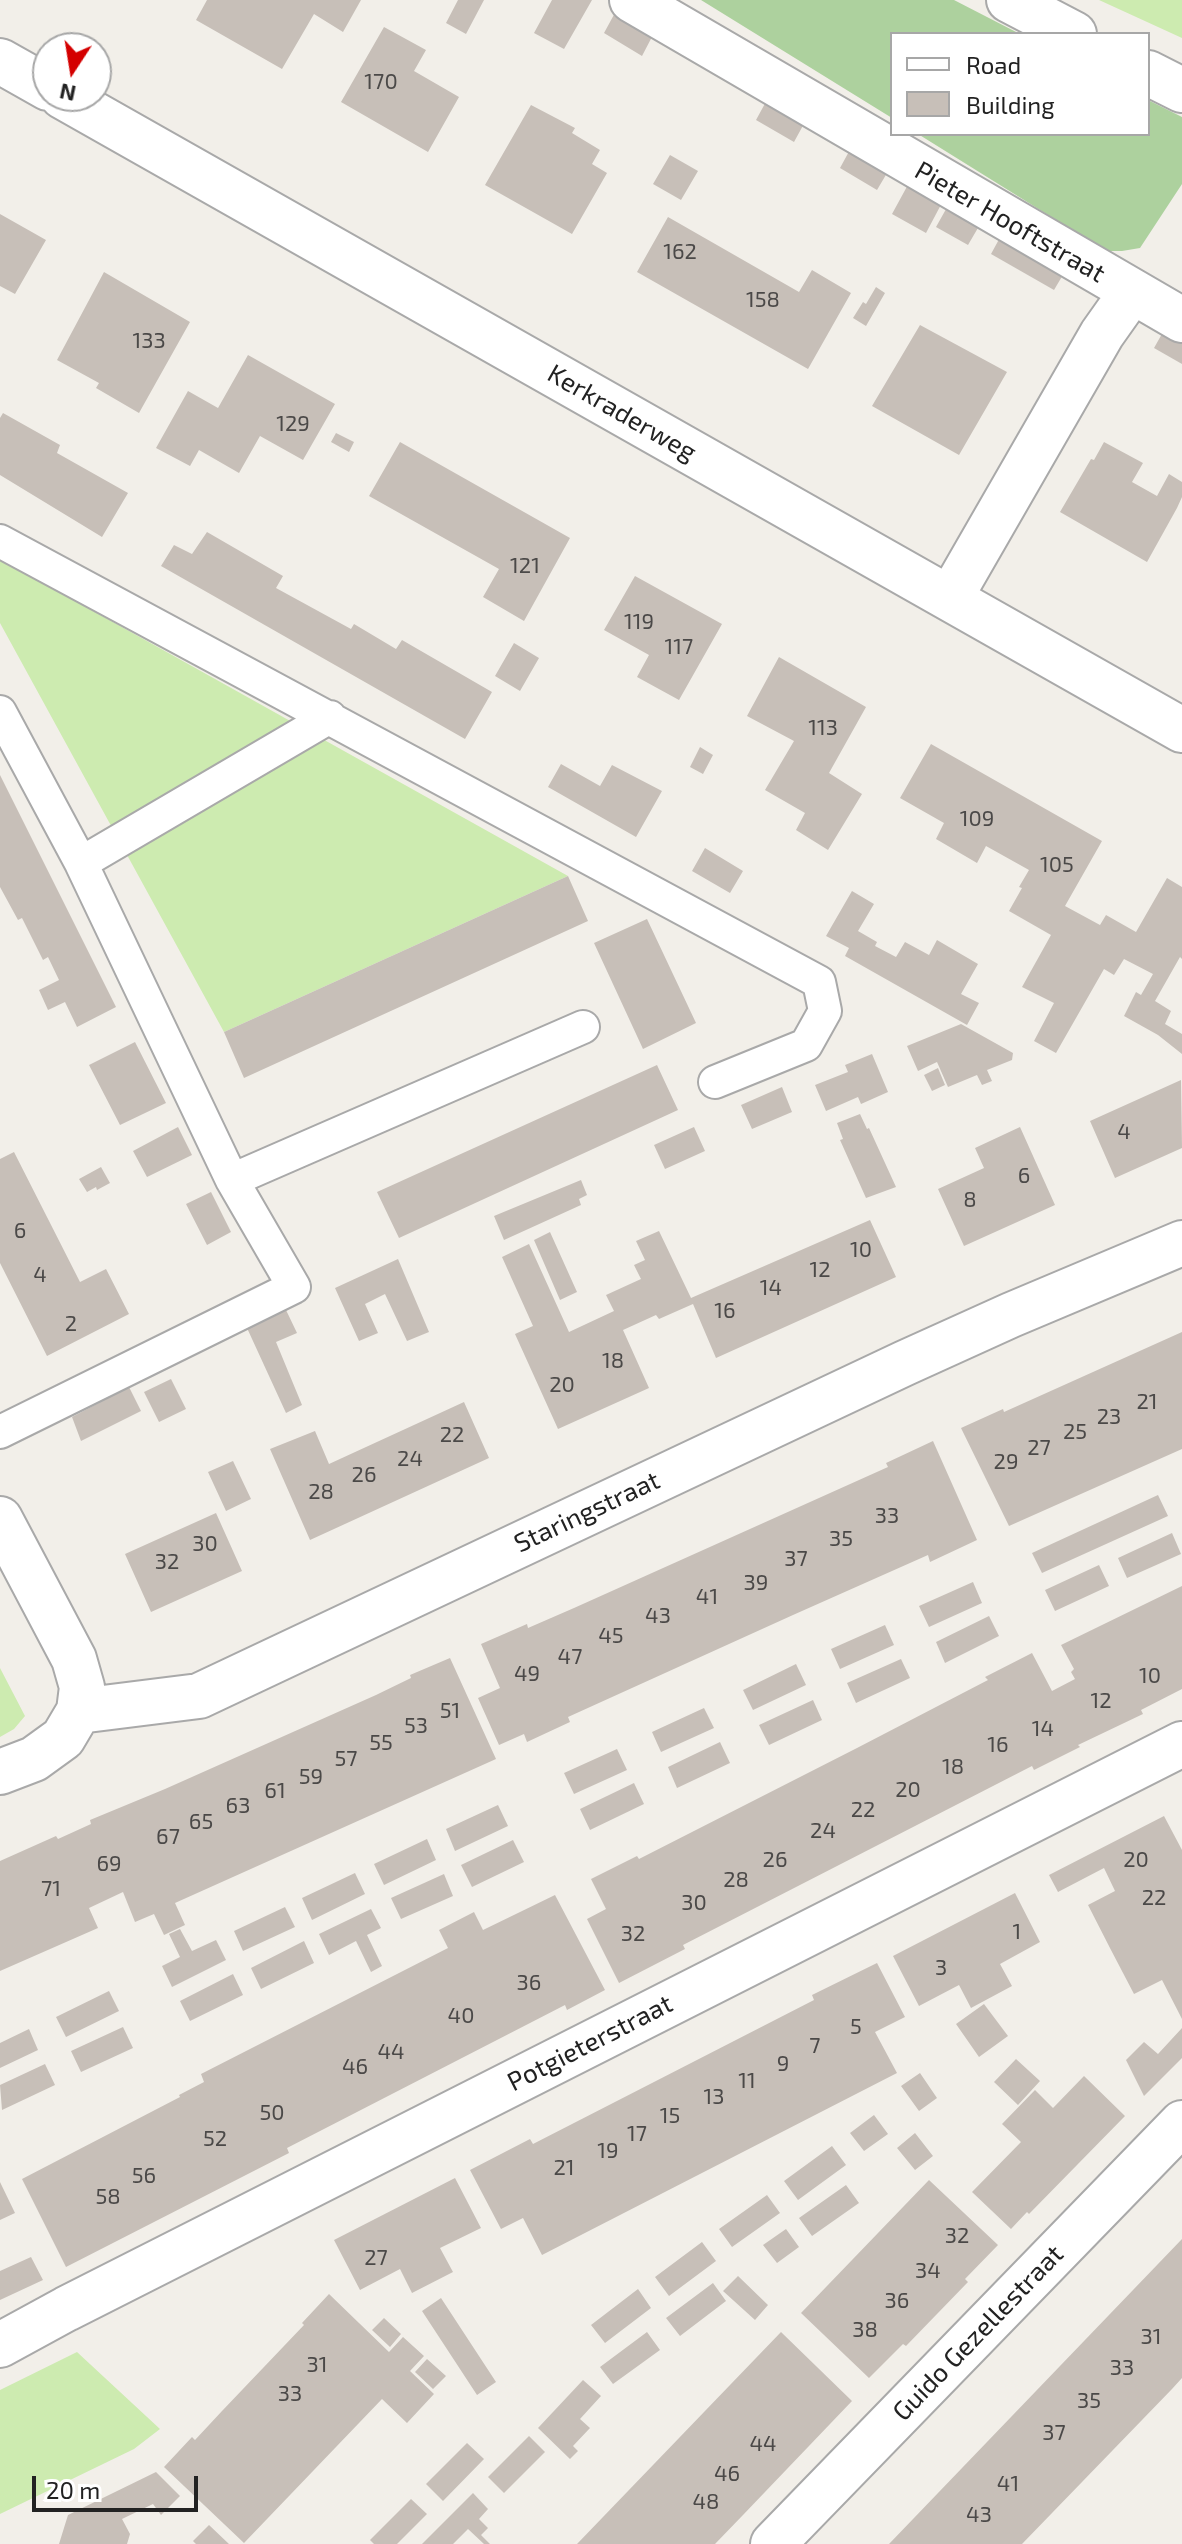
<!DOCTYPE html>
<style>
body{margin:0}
#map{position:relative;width:1182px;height:2544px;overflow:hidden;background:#f2efe9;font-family:"Exo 2",sans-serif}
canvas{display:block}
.legend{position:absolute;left:890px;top:32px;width:260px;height:104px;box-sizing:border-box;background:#fff;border:2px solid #a7a7a7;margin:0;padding:10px 14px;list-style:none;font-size:24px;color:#222}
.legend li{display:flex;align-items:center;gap:16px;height:40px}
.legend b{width:40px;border:2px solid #a7a7a7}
.north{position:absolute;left:32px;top:32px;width:80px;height:80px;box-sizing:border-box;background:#fff;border:2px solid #a7a7a7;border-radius:50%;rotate:192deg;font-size:22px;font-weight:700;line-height:32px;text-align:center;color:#222}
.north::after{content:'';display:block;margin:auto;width:28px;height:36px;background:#d40000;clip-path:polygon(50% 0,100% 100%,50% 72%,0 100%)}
.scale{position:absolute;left:32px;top:2476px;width:166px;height:36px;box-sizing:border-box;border:4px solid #222;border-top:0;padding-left:10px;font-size:24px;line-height:28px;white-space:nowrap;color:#222;-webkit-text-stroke:6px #fff;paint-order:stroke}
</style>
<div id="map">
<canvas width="1182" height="2544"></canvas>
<ul class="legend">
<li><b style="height:10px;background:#fff"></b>Road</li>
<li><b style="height:22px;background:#c7bfb8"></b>Building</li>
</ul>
<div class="north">N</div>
<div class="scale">20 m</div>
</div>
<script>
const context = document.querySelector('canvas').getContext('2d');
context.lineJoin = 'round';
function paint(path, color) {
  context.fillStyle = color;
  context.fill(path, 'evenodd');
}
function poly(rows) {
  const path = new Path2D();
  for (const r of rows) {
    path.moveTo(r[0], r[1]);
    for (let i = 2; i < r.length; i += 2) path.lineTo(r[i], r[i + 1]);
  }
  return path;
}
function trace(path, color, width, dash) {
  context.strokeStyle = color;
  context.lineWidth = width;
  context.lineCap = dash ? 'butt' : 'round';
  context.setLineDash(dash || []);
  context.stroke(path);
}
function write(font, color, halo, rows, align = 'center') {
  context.font = font + ' "Exo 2",sans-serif';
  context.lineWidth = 6;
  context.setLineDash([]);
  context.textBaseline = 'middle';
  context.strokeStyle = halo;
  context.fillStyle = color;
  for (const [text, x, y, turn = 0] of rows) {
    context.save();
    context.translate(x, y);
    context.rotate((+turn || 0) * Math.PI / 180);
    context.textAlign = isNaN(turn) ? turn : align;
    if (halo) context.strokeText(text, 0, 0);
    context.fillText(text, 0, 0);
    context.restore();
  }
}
paint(poly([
 [1099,0,1182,0,1182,38],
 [0,559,568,876,224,1032,0,623],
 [0,1668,25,1716,14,1729,0,1737],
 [77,2352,160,2429,134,2449,0,2514,0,2390]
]), '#cdebb0');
paint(poly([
 [701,0,954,0,1020,34,892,34,892,118],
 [1148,100,1182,117,1182,184,1140,248,1122,251,1106,251,918,134,1148,134]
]), '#add19e');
paint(poly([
 [207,0,361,0,343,32,314,14,282,69,196,20],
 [458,0,484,0,466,34,446,23],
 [552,0,592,0,564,49,534,33],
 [616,11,654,33,642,56,604,33],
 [384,27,426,50,414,71,459,97,428,152,341,102],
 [768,98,806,120,794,142,756,120],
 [531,105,575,128,572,133,600,150,592,164,607,173,572,234,485,185],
 [852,146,890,168,877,190,840,168],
 [670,155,698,171,681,200,653,184],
 [910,181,944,199,926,233,892,214],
 [950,202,982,221,968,245,936,227],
 [0,214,46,240,15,294,0,286],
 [668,217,799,292,812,270,851,293,808,369,637,272],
 [1003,232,1067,268,1054,290,991,254],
 [104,272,190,322,139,413,96,388,99,383,57,360],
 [876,287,885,293,866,326,853,318,863,302,866,304],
 [920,325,1007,372,959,455,872,406],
 [1167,325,1182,334,1182,364,1154,348],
 [248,355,335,404,303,460,260,436,239,473,199,450,190,466,156,448,188,391,218,408],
 [3,413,60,445,57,453,128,493,102,537,0,475,0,418],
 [336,433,354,442,349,452,331,442],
 [400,442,570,538,524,621,483,597,499,569,369,496],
 [1104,442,1143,463,1132,482,1157,496,1169,474,1182,482,1182,497,1177,508,1147,562,1060,512,1091,459,1094,460],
 [207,532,283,576,276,588,351,629,354,624,396,649,402,640,492,692,465,739,161,566,174,545,192,554],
 [635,576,722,624,679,700,637,677,649,655,604,630],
 [514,643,539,658,520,691,495,676],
 [779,657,866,707,829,773,862,794,828,850,796,830,805,813,765,790,794,741,747,716],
 [931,744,1102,841,1065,906,1100,925,1106,915,1136,932,1167,878,1182,887,1182,959,1180,957,1155,1001,1171,1011,1165,1024,1182,1034,1182,1054,1158,1035,1124,1016,1136,992,1141,995,1153,974,1124,959,1114,975,1104,969,1056,1053,1034,1041,1054,1003,1022,987,1051,935,1009,911,1022,888,1019,887,1029,870,986,846,977,863,936,839,944,823,900,798],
 [700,747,713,755,703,774,690,767],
 [561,764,600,786,612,765,662,791,636,837,548,787],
 [0,775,116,1007,77,1027,65,1002,48,1010,39,990,59,980,48,957,43,960,22,918,18,920,0,887],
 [705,848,743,871,730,893,692,871],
 [568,876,588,921,244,1078,224,1032],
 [852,891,874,904,858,931,877,942,875,946,896,957,905,942,929,955,937,940,978,964,961,994,979,1003,967,1025,845,956,849,948,826,936],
 [647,919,696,1023,643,1049,594,943],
 [961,1024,1013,1053,1012,1060,987,1070,992,1081,982,1085,977,1075,948,1087,937,1062,918,1071,907,1046],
 [135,1042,166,1103,120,1125,89,1065],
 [872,1054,888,1092,861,1104,858,1097,826,1111,815,1085,848,1072,845,1065],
 [657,1065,678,1110,399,1238,377,1192],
 [938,1068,945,1085,932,1091,924,1075],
 [1181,1080,1182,1148,1115,1178,1090,1121],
 [782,1087,792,1112,752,1129,741,1105],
 [860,1114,867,1129,869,1128,896,1187,866,1198,840,1140,843,1139,837,1123],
 [178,1127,192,1155,147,1177,133,1151],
 [694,1127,705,1151,665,1169,654,1145],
 [1020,1127,1055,1205,964,1246,938,1189,984,1168,975,1148],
 [14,1152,80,1282,106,1269,129,1314,47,1356,0,1263,0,1159],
 [101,1167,110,1183,97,1190,96,1187,87,1192,79,1179],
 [581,1180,587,1195,579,1199,581,1205,504,1240,494,1216],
 [211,1192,231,1232,207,1245,186,1204],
 [870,1220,896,1277,716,1358,693,1304,659,1319,656,1315,623,1330,649,1388,558,1429,515,1334,533,1326,502,1257,529,1244,569,1332,614,1311,606,1295,641,1279,634,1265,645,1260,636,1241,659,1231,691,1298],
 [550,1232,577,1292,560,1300,534,1240],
 [398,1259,429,1332,407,1341,385,1294,365,1304,378,1333,359,1341,335,1288],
 [286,1310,297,1333,276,1342,302,1405,286,1413,247,1328],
 [1182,1332,1182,1449,1009,1526,961,1428,1003,1409,1004,1412],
 [171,1379,186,1409,159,1422,144,1392],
 [129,1387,141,1411,81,1441,72,1417],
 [464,1402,489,1458,310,1540,270,1449,315,1431,329,1464],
 [933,1441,977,1540,930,1562,928,1555,793,1615,568,1717,570,1722,527,1742,524,1734,499,1745,478,1698,500,1688,481,1644,527,1624,528,1628,574,1608,888,1467,886,1463],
 [233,1461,251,1499,226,1511,208,1472],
 [1158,1495,1168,1516,1042,1573,1032,1553],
 [216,1513,242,1571,151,1612,125,1554],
 [1172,1533,1181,1554,1127,1578,1118,1558],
 [1099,1565,1109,1586,1055,1611,1045,1590],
 [973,1582,982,1603,929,1627,919,1606],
 [1182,1586,1182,1689,1141,1710,1143,1714,1078,1745,1080,1747,1034,1770,1032,1766,683,1945,685,1949,619,1983,587,1919,606,1909,591,1879,637,1856,639,1859,857,1748,988,1680,985,1677,1032,1653,1052,1691,1075,1679,1071,1672,1074,1669,1061,1645],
 [989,1616,999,1636,945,1663,936,1642],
 [885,1625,894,1645,840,1669,831,1649],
 [450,1658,496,1759,175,1903,185,1925,164,1935,154,1914,135,1922,123,1892,89,1908,98,1928,0,1971,0,1861,56,1836,58,1839,91,1824,90,1820,165,1789,376,1695,411,1678,410,1675],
 [901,1659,910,1678,856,1703,847,1683],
 [796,1664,806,1685,753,1710,743,1690],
 [813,1700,822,1720,769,1745,759,1725],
 [704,1708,714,1728,661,1752,652,1732],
 [720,1742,730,1763,677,1788,668,1767],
 [617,1749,627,1770,574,1794,564,1773],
 [634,1783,644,1804,590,1830,580,1809],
 [498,1805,508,1826,455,1851,446,1829],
 [1164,1816,1182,1850,1182,2019,1162,1980,1134,1994,1111,1950,1088,1905,1115,1891,1104,1868,1058,1892,1049,1875],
 [427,1839,436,1860,384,1885,374,1864],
 [513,1840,524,1862,472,1887,461,1865],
 [355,1873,365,1894,312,1920,302,1898],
 [444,1874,453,1896,401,1919,391,1898],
 [1015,1893,1040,1942,1000,1964,1012,1986,971,2008,959,1985,919,2006,893,1956],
 [555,1895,605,1990,567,2010,565,2005,287,2148,289,2153,66,2267,22,2179,180,2097,179,2095,204,2082,201,2074,448,1948,439,1930,474,1912,483,1930],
 [285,1907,295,1927,243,1951,234,1931],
 [371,1909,381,1928,367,1935,382,1966,371,1972,356,1941,329,1955,319,1934],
 [180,1929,192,1951,216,1940,226,1960,172,1987,162,1966,180,1957,169,1934],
 [304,1941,314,1963,261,1989,251,1968],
 [877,1963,905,2017,875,2032,897,2073,542,2255,523,2218,501,2229,470,2170,530,2139,533,2144,814,2000,812,1995],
 [233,1974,243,1995,190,2021,180,2001],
 [109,1991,119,2011,66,2037,56,2017],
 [984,2004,1008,2036,979,2057,956,2024],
 [123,2027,133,2048,81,2072,71,2051],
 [1182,2028,1182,2058,1144,2096,1126,2060,1144,2042,1158,2054],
 [29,2029,38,2050,0,2068,0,2043],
 [1016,2059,1040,2081,1018,2105,994,2082],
 [45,2064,55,2085,2,2110,0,2085],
 [920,2073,937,2098,919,2111,901,2086],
 [1084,2076,1125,2116,1029,2214,1027,2212,1011,2229,972,2192,1021,2142,1002,2124,1035,2090,1053,2108],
 [874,2115,888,2134,864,2151,850,2133],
 [915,2133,933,2156,915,2170,897,2148],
 [832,2146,846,2165,798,2200,784,2181],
 [455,2178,481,2228,440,2248,453,2272,412,2293,400,2269,360,2290,334,2240],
 [929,2180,998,2245,965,2279,968,2282,906,2346,903,2344,869,2378,801,2313],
 [0,2182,15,2213,0,2220],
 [846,2185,859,2203,812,2236,799,2218],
 [767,2195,780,2213,732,2247,719,2229],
 [786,2229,799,2247,777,2263,763,2245],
 [1182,2239,1182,2378,1172,2389,1022,2544,889,2544],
 [702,2242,716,2261,669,2296,655,2277],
 [31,2257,43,2280,0,2300,0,2271],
 [738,2276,768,2305,755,2320,723,2291],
 [713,2283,726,2301,680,2336,666,2318],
 [638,2289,651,2308,605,2343,591,2325],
 [329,2294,389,2352,403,2337,424,2356,410,2371,434,2394,407,2423,382,2399,244,2543,164,2467,192,2437,195,2440,222,2411,304,2325,302,2323],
 [441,2298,496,2382,477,2395,422,2311],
 [384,2318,401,2334,390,2347,372,2330],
 [647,2332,660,2350,613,2384,600,2367],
 [781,2332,852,2401,743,2515,715,2544,577,2544],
 [427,2359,446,2376,433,2389,415,2372],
 [583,2380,601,2396,580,2419,590,2428,573,2446,578,2451,570,2459,538,2428],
 [529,2436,545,2452,504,2493,488,2477],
 [467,2443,484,2459,443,2501,426,2484],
 [156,2472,180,2496,161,2515,153,2504,122,2519,130,2534,127,2544,59,2544,68,2515],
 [473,2493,488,2509,479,2519,488,2528,481,2535,490,2544,484,2544,468,2529,453,2544,422,2544],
 [411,2499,427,2514,397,2544,374,2544,370,2540],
 [209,2525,229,2544,196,2544,193,2541]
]), '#c7bfb8');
const service = poly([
 [0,541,819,982,825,1011,806,1045,715,1082],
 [0,712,81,863,232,1180,294,1287,0,1432],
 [81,863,330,717],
 [232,1180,583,1027]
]);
const minor = poly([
 [632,0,1182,320],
 [1009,0,1074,34],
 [1148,73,1182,90],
 [950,598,1102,334,1131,293],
 [0,1519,74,1659,82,1687,79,1711,63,1738,34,1759,0,1772],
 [79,1711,199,1696,905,1363,1011,1315,1182,1243],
 [0,2345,66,2309,1182,1744],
 [773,2544,1182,2123]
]);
const tertiary = poly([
 [0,61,48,88],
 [62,96,1182,730]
]);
trace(service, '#a9a9a9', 36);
trace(minor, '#a9a9a9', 48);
trace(tertiary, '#a9a9a9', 48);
trace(service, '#fff', 32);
trace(minor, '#fff', 44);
trace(tertiary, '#fff', 44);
write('22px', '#4b4948', null, [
 ["170",381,82],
 ["162",680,252],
 ["158",763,300],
 ["133",149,341],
 ["129",293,424],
 ["121",525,566],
 ["119",639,622],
 ["117",679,647],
 ["113",823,728],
 ["109",977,819],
 ["105",1057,865],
 ["4",1124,1132],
 ["6",1024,1176],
 ["8",970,1200],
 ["6",20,1231],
 ["10",861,1250],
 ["12",820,1270],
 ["4",40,1275],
 ["14",771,1288],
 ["16",725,1311],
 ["2",71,1324],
 ["18",613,1361],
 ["20",562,1385],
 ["21",1147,1402],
 ["23",1109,1417],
 ["25",1075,1432],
 ["22",452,1435],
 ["27",1039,1448],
 ["24",410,1459],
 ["29",1006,1462],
 ["26",364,1475],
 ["28",321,1492],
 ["33",887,1516],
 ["35",841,1539],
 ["30",205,1544],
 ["37",796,1559],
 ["32",167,1562],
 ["39",756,1583],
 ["41",707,1597],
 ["43",658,1616],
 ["45",611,1636],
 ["47",570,1657],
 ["49",527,1674],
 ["10",1150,1676],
 ["12",1101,1701],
 ["51",450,1711],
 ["53",416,1726],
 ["14",1043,1729],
 ["55",381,1743],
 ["16",998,1745],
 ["57",346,1759],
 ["18",953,1767],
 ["59",311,1777],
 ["20",908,1790],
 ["61",275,1791],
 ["63",238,1806],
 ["22",863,1810],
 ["65",201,1822],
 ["24",823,1831],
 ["67",168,1837],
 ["26",775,1860],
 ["20",1136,1860],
 ["69",109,1864],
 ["28",736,1880],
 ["71",51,1889],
 ["22",1154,1898],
 ["30",694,1903],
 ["1",1017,1932],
 ["32",633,1934],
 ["3",941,1968],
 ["36",529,1983],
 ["40",461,2016],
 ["5",856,2027],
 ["7",815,2046],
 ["44",391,2052],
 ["9",783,2064],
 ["46",355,2067],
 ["11",747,2081],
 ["13",714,2097],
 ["50",272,2113],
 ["15",670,2116],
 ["17",637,2134],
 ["52",215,2139],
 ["19",608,2151],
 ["21",564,2168],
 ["56",144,2176],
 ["58",108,2197],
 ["32",957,2236],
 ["27",376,2258],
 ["34",928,2271],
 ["36",897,2301],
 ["38",865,2330],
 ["31",1151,2337],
 ["31",317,2365],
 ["33",1122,2368],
 ["33",290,2394],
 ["35",1089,2401],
 ["37",1054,2433],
 ["44",763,2444],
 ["46",727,2474],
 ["41",1008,2484],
 ["48",706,2502],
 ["43",979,2515]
]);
write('26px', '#222', '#fff', [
 ["Pieter Hooftstraat",1010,222,30],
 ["Kerkraderweg",622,413,30],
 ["Staringstraat",587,1512,-25],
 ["Potgieterstraat",590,2043,-27],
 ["Guido Gezellestraat",978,2333,-46]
]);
</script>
